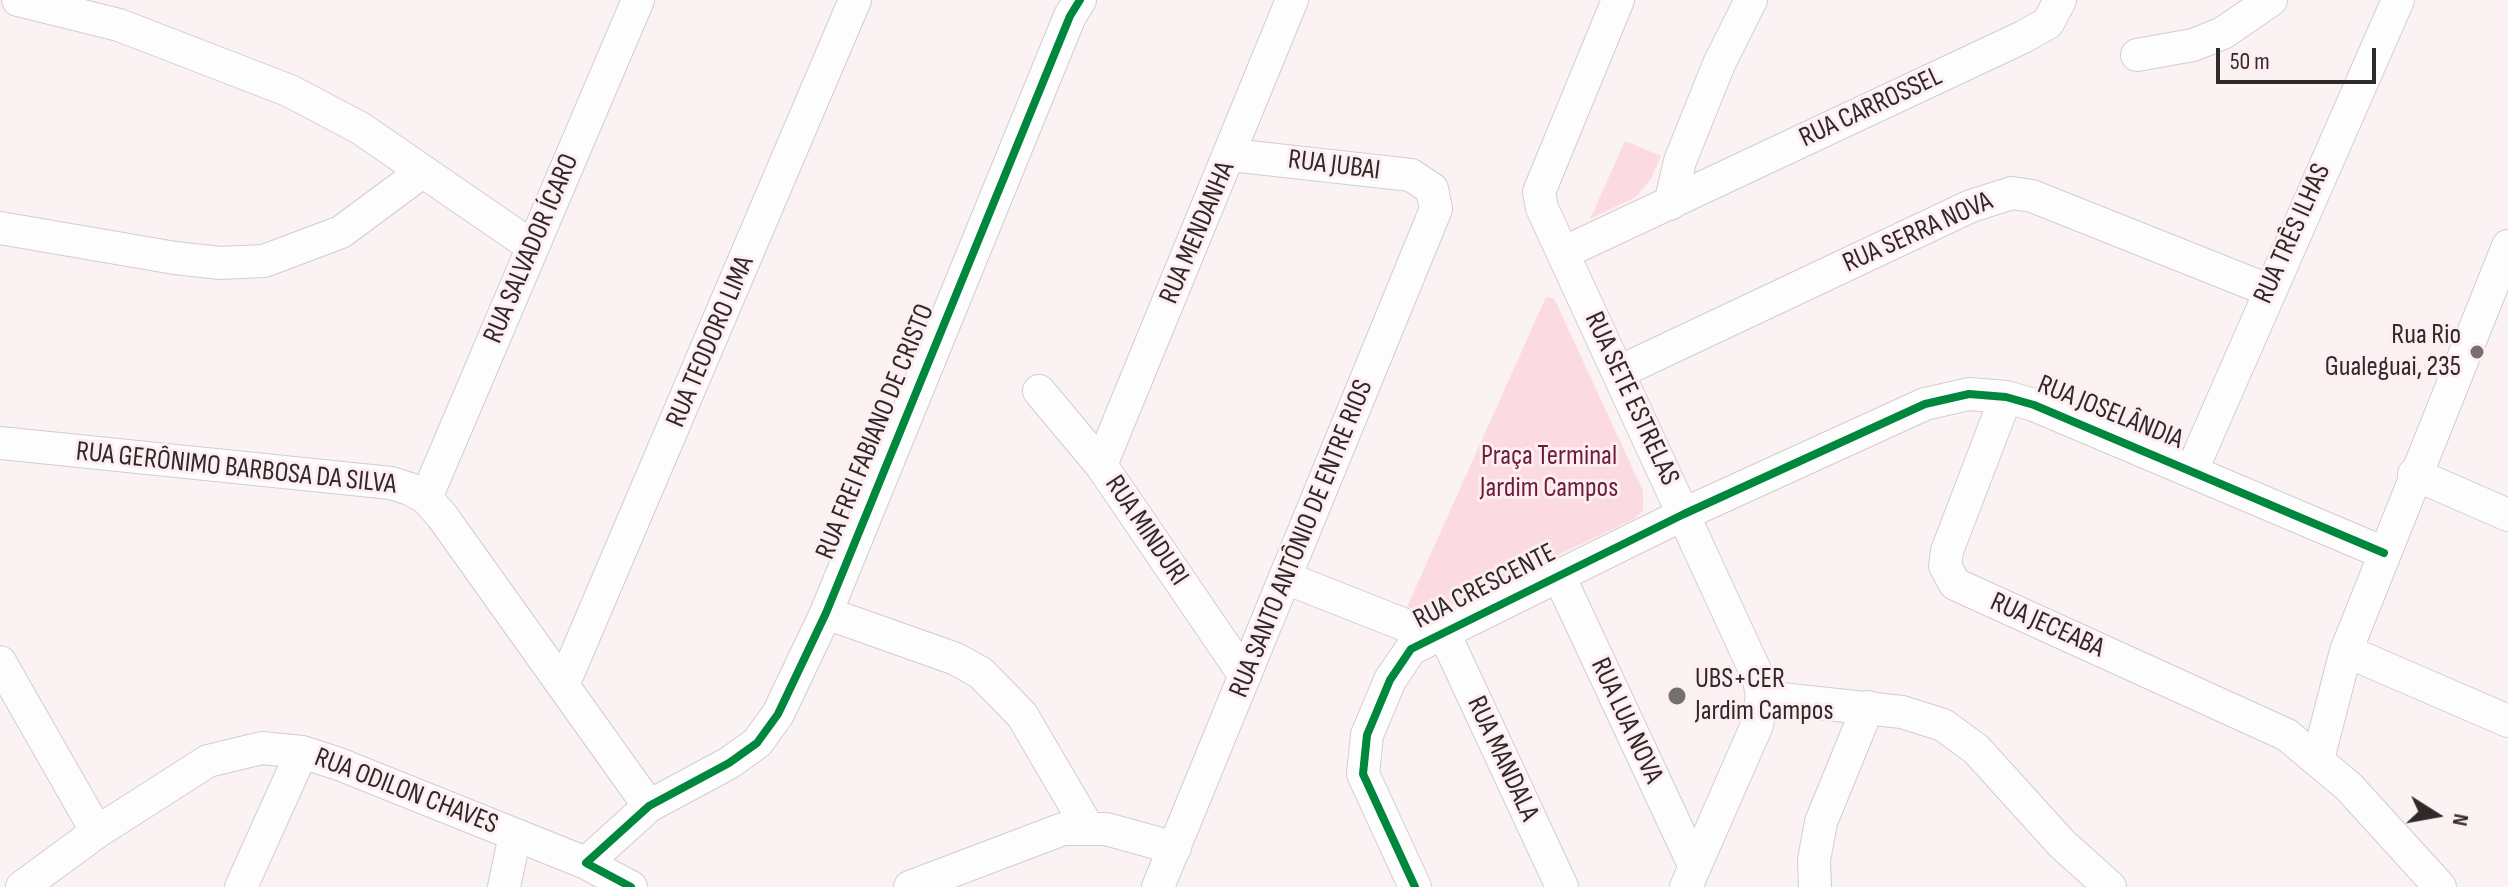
<!DOCTYPE html>
<meta charset="utf-8">
<style>
body{margin:0}
#map{position:relative;width:2508px;height:887px;overflow:hidden;background:#faf2f3;font-family:"Sofia Sans Condensed",sans-serif}
canvas{display:block}
.north{position:absolute;left:2396px;top:775px;width:80px;height:80px;-webkit-text-stroke:6px #feeef1;paint-order:stroke;rotate:101deg;font-size:22px;font-weight:700;line-height:32px;text-align:center;color:#2f292a}
.north::after{content:'';display:block;margin:auto;width:28px;height:36px;background:#2f292a;clip-path:polygon(50% 0,100% 100%,50% 72%,0 100%)}
.scale{position:absolute;left:2216px;top:48px;width:160px;height:36px;box-sizing:border-box;border:4px solid #2f292a;border-top:0;padding-left:10px;font-size:24px;line-height:28px;white-space:nowrap;color:#2f292a;-webkit-text-stroke:6px #feeef1;paint-order:stroke}
</style>
<div id="map">
<canvas width="2508" height="887"></canvas>
<div class="north">N</div>
<div class="scale">50 m</div>
</div>
<script>
const context = document.querySelector('canvas').getContext('2d');
context.lineJoin = 'round';
function paint(path, color) {
  context.fillStyle = color;
  context.fill(path, 'evenodd');
}
function poly(rows) {
  const path = new Path2D();
  for (const r of rows) {
    path.moveTo(r[0], r[1]);
    for (let i = 2; i < r.length; i += 2) path.lineTo(r[i], r[i + 1]);
  }
  return path;
}
function trace(path, color, width, dash) {
  context.strokeStyle = color;
  context.lineWidth = width;
  context.lineCap = dash ? 'butt' : 'round';
  context.setLineDash(dash || []);
  context.stroke(path);
}
function write(font, color, halo, rows, align = 'center') {
  context.font = font + ' "Sofia Sans Condensed",sans-serif';
  context.lineWidth = 6;
  context.setLineDash([]);
  context.textBaseline = 'middle';
  context.strokeStyle = halo;
  context.fillStyle = color;
  for (const [text, x, y, turn = 0] of rows) {
    context.save();
    context.translate(x, y);
    context.rotate((+turn || 0) * Math.PI / 180);
    context.textAlign = isNaN(turn) ? turn : align;
    if (halo) context.strokeText(text, 0, 0);
    context.fillText(text, 0, 0);
    context.restore();
  }
}
paint(poly([
 [1625,141,1661,156,1651,179,1636,197,1590,219],
 [1546,297,1554,298,1643,491,1643,510,1634,519,1435,613,1407,607]
]), '#fbdbe1');
const minor = poly([
 [18,0,119,25,290,91,360,128,533,247],
 [1618,0,1539,192,1542,208,1759,679,1762,697,1757,725,1686,887],
 [2137,55,2193,45,2223,33,2271,0],
 [1670,204,1680,161,1719,64,1751,0],
 [0,228,175,258,220,263,264,261,341,232,422,172],
 [1563,253,2023,37,2048,23,2060,0],
 [1619,372,1971,206,2012,193,2032,196,2268,290],
 [1039,391,1101,465,1245,676],
 [2006,397,1947,551,1945,566,1955,584,2287,735,2349,787,2440,887],
 [0,443,391,483,410,489,426,498,442,516,649,806],
 [1101,465,1292,0],
 [2192,470,2398,0],
 [2414,474,2508,515],
 [426,498,638,0],
 [1558,574,1695,867],
 [1286,578,1433,636],
 [826,613,956,659,981,673,1022,715,1087,826],
 [1443,631,1562,887],
 [2346,651,2508,721],
 [0,662,97,832],
 [564,683,855,0],
 [1762,697,1902,712,1943,725,1976,749,2062,844,2110,887],
 [2318,759,2346,651,2508,246],
 [22,887,97,832,208,761,262,748,302,752,339,764,586,863],
 [241,887,302,752],
 [504,887,515,835],
 [631,887,586,863,649,806,729,763,757,743,778,714,826,613,1070,16,1080,0],
 [910,887,1063,829,1106,829,1175,848],
 [1158,887,1436,209,1432,189,1411,175,1231,155],
 [1415,887,1363,774,1367,735,1390,680,1411,649,1684,514,1925,404,1969,394,2006,397,2034,405,2384,553],
 [1815,887,1814,860,1821,822,1868,707]
]);
trace(minor, '#d3cdce', 34);
trace(minor, '#fefdfd', 32);
trace(poly([
 [631,887,586,863,649,806,729,763,757,743,778,714,826,613,1070,16,1080,0],
 [1415,887,1363,774,1367,735,1390,680,1411,649,1684,514,1925,404,1969,394,2006,397,2034,405,2384,553]
]), '#00873e', 8);
for (const [x, y, r, color] of [
 [2477,352,8,"#766f70"],
 [1677,696,10,"#766f70"]
]) {
  const dot = new Path2D();
  dot.arc(x, y, r, 0, 2 * Math.PI);
  context.fillStyle = color;
  context.fill(dot);
  trace(dot, '#feeef1', 3);
}
write('28px', '#2f292a', '#feeef1', [
 ["RUA CARROSSEL",1871,108,-25],
 ["RUA JUBAI",1334,166,7],
 ["RUA MENDANHA",1198,233,-67],
 ["RUA SERRA NOVA",1918,233,-24],
 ["RUA TRÊS ILHAS",2293,234,-66],
 ["RUA SALVADOR ÍCARO",532,249,-67],
 ["RUA TEODORO LIMA",711,342,-67],
 ["RUA SETE ESTRELAS",1631,399,65],
 ["RUA JOSELÂNDIA",2110,413,22],
 ["RUA FREI FABIANO DE CRISTO",876,432,-68],
 ["RUA GERÔNIMO BARBOSA DA SILVA",236,469,6],
 ["RUA MINDURI",1146,531,56],
 ["RUA SANTO ANTÔNIO DE ENTRE RIOS",1302,539,-68],
 ["RUA CRESCENTE",1485,587,-27],
 ["RUA JECEABA",2047,626,24],
 ["RUA LUA NOVA",1626,721,65],
 ["RUA MANDALA",1502,759,65],
 ["RUA ODILON CHAVES",406,792,21]
]);
write('28px', '#2f292a', '#feeef1', [
 ["Rua Rio",2461,336],
 ["Gualeguai, 235",2461,368],
 ["UBS+CER",1695,680,"left"],
 ["Jardim Campos",1695,712,"left"]
], 'right');
write('28px', '#6c1e38', '#feeef1', [
 ["Praça Terminal",1549,457],
 ["Jardim Campos",1549,489]
]);
</script>
